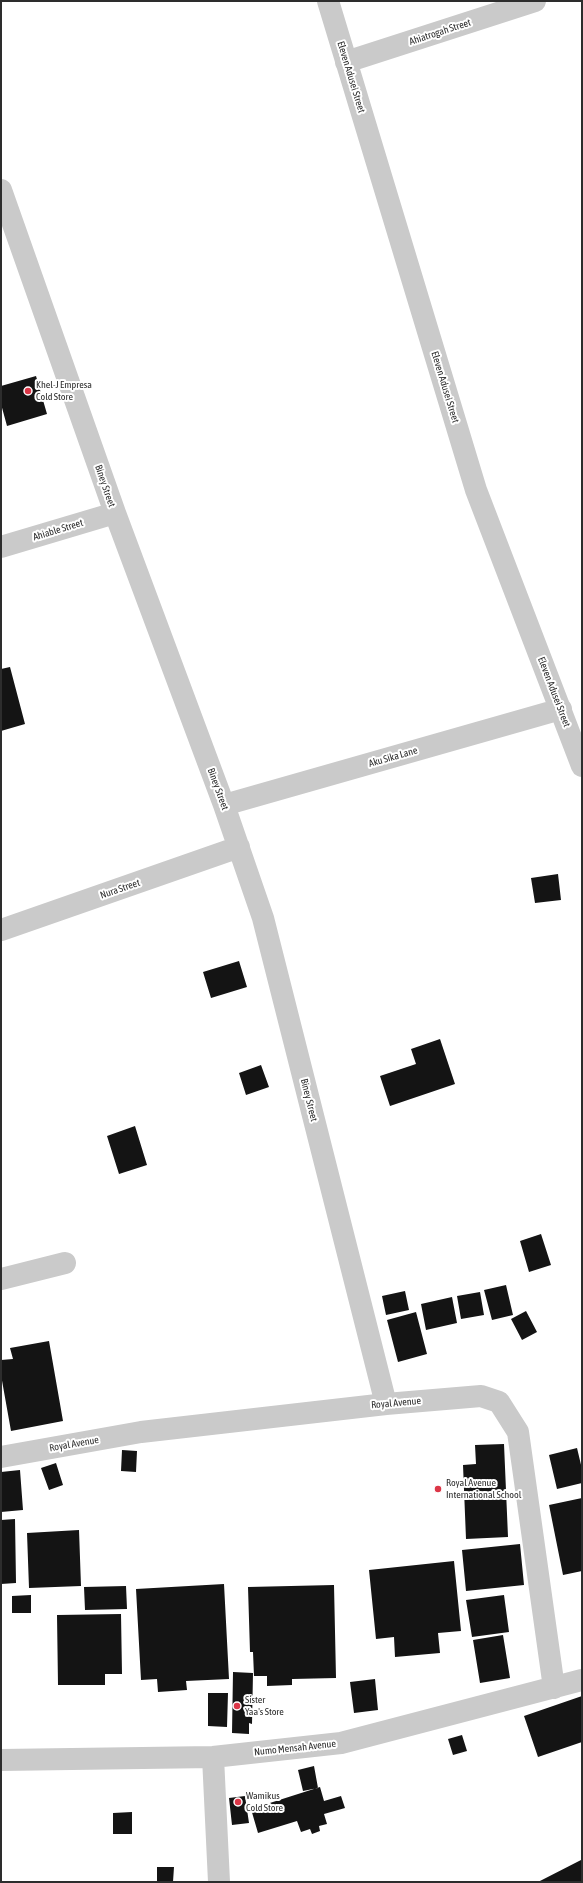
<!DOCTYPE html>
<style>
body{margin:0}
#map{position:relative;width:583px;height:1883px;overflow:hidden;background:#fff;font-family:"Asap Condensed",sans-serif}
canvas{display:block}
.frame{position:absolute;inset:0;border:2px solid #2d2d2d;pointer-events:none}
</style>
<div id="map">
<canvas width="583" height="1883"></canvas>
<div class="frame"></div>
</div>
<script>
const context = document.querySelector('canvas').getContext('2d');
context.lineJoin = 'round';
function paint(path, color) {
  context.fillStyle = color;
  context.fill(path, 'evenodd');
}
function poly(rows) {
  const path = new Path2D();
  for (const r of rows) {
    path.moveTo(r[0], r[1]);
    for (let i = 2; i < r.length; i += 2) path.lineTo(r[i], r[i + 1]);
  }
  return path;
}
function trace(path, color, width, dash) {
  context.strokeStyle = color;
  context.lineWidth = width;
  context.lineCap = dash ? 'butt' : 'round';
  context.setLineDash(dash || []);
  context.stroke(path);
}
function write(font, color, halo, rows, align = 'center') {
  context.font = font + ' "Asap Condensed",sans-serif';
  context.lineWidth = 4;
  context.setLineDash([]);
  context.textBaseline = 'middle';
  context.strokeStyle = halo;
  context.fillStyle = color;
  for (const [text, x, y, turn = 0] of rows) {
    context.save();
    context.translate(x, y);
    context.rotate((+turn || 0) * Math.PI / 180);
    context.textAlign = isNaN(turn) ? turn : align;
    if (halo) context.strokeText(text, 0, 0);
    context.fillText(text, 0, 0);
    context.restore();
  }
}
paint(poly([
 [36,376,47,414,7,426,1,404,1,386],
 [10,667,25,724,1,731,1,669],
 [558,874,561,900,535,903,531,878],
 [239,961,247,987,211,998,203,972],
 [440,1039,455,1084,390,1106,380,1076,416,1064,411,1049],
 [261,1065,269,1087,246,1095,239,1073],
 [135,1126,147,1165,119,1174,107,1136],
 [541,1234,551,1265,529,1272,520,1241],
 [506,1285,513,1315,492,1320,484,1290],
 [405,1291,409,1310,386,1315,382,1296],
 [480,1292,484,1315,461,1319,457,1296],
 [452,1297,457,1323,426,1330,421,1304],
 [526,1311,537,1332,522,1340,511,1319],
 [416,1312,427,1354,398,1362,387,1320],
 [49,1341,63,1421,11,1431,1,1375,1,1360,13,1359,10,1348],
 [504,1444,508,1537,466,1539,463,1465,476,1464,475,1445],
 [577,1448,582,1469,582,1483,557,1489,549,1455],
 [122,1450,137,1451,136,1472,121,1471],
 [56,1463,63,1485,49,1490,41,1468],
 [20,1470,23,1510,1,1512,1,1472],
 [582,1498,582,1571,563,1575,549,1505],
 [15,1519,16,1583,1,1584,1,1520],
 [79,1530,81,1586,29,1588,27,1533],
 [520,1544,524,1585,466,1591,462,1550],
 [454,1561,461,1631,438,1633,440,1653,395,1657,394,1637,376,1639,369,1570],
 [224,1584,229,1679,186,1681,187,1690,158,1692,157,1679,141,1680,136,1589],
 [334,1585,336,1678,292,1679,292,1685,267,1686,267,1676,254,1676,253,1652,250,1652,248,1587],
 [126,1586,127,1609,85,1610,84,1587],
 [31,1595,31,1613,12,1613,12,1596],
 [504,1595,509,1632,472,1637,466,1600],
 [121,1614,122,1674,105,1674,105,1685,58,1685,57,1615],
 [503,1635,510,1678,480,1683,473,1640],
 [233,1672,253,1673,252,1724,249,1723,249,1734,232,1733],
 [375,1679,378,1710,354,1713,350,1682],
 [208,1693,228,1693,227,1727,208,1726],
 [582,1696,582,1742,538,1757,524,1716],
 [462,1735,467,1751,453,1755,448,1739],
 [314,1766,318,1788,303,1791,298,1770],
 [320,1787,324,1801,341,1796,345,1808,324,1814,327,1824,319,1826,320,1831,312,1834,310,1829,301,1832,297,1821,258,1833,251,1809],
 [245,1796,249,1823,232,1825,229,1798],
 [132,1812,132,1834,113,1834,113,1813],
 [581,1860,582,1882,538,1882],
 [157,1867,174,1867,173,1882,157,1882]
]), '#141414');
trace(poly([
 [328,1,476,490,582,766],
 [346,62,535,1],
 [1,190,115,513,224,805,263,918,386,1404],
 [1,547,115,513],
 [224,805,561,709],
 [1,930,239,847],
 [1,1279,65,1263],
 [1,1457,141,1432,386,1404,481,1396,499,1402,518,1432,554,1688],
 [213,1757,219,1882],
 [1,1760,213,1757,341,1743,582,1680]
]), '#cacaca', 22);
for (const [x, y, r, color] of [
 [28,391,4,"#dc3647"],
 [438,1489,4,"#dc3647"],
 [237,1706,4,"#dc3647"],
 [238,1802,4,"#dc3647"]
]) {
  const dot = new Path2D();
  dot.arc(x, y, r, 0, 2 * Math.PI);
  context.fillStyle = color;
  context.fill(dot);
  trace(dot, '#fff', 1.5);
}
write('10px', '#2d2d2d', '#fff', [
 ["Ahiatrogah Street",440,32,-18],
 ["Eleven Adusei Street",351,77,73],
 ["Eleven Adusei Street",445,387,73],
 ["Biney Street",105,486,71],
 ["Ahiable Street",58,530,-17],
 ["Eleven Adusei Street",554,692,69],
 ["Aku Sika Lane",393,757,-16],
 ["Biney Street",218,789,70],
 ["Nura Street",120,889,-19],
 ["Biney Street",309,1100,76],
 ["Royal Avenue",396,1403,-5],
 ["Royal Avenue",74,1444,-10],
 ["Numo Mensah Avenue",295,1748,-6]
]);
write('10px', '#2d2d2d', '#fff', [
 ["Khel-J Empresa",36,385],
 ["Cold Store",36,397],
 ["Royal Avenue",446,1483],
 ["International School",446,1495],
 ["Sister",245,1700],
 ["Yaa's Store",245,1712],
 ["Wamikus",246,1796],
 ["Cold Store",246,1808]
], 'left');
</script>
